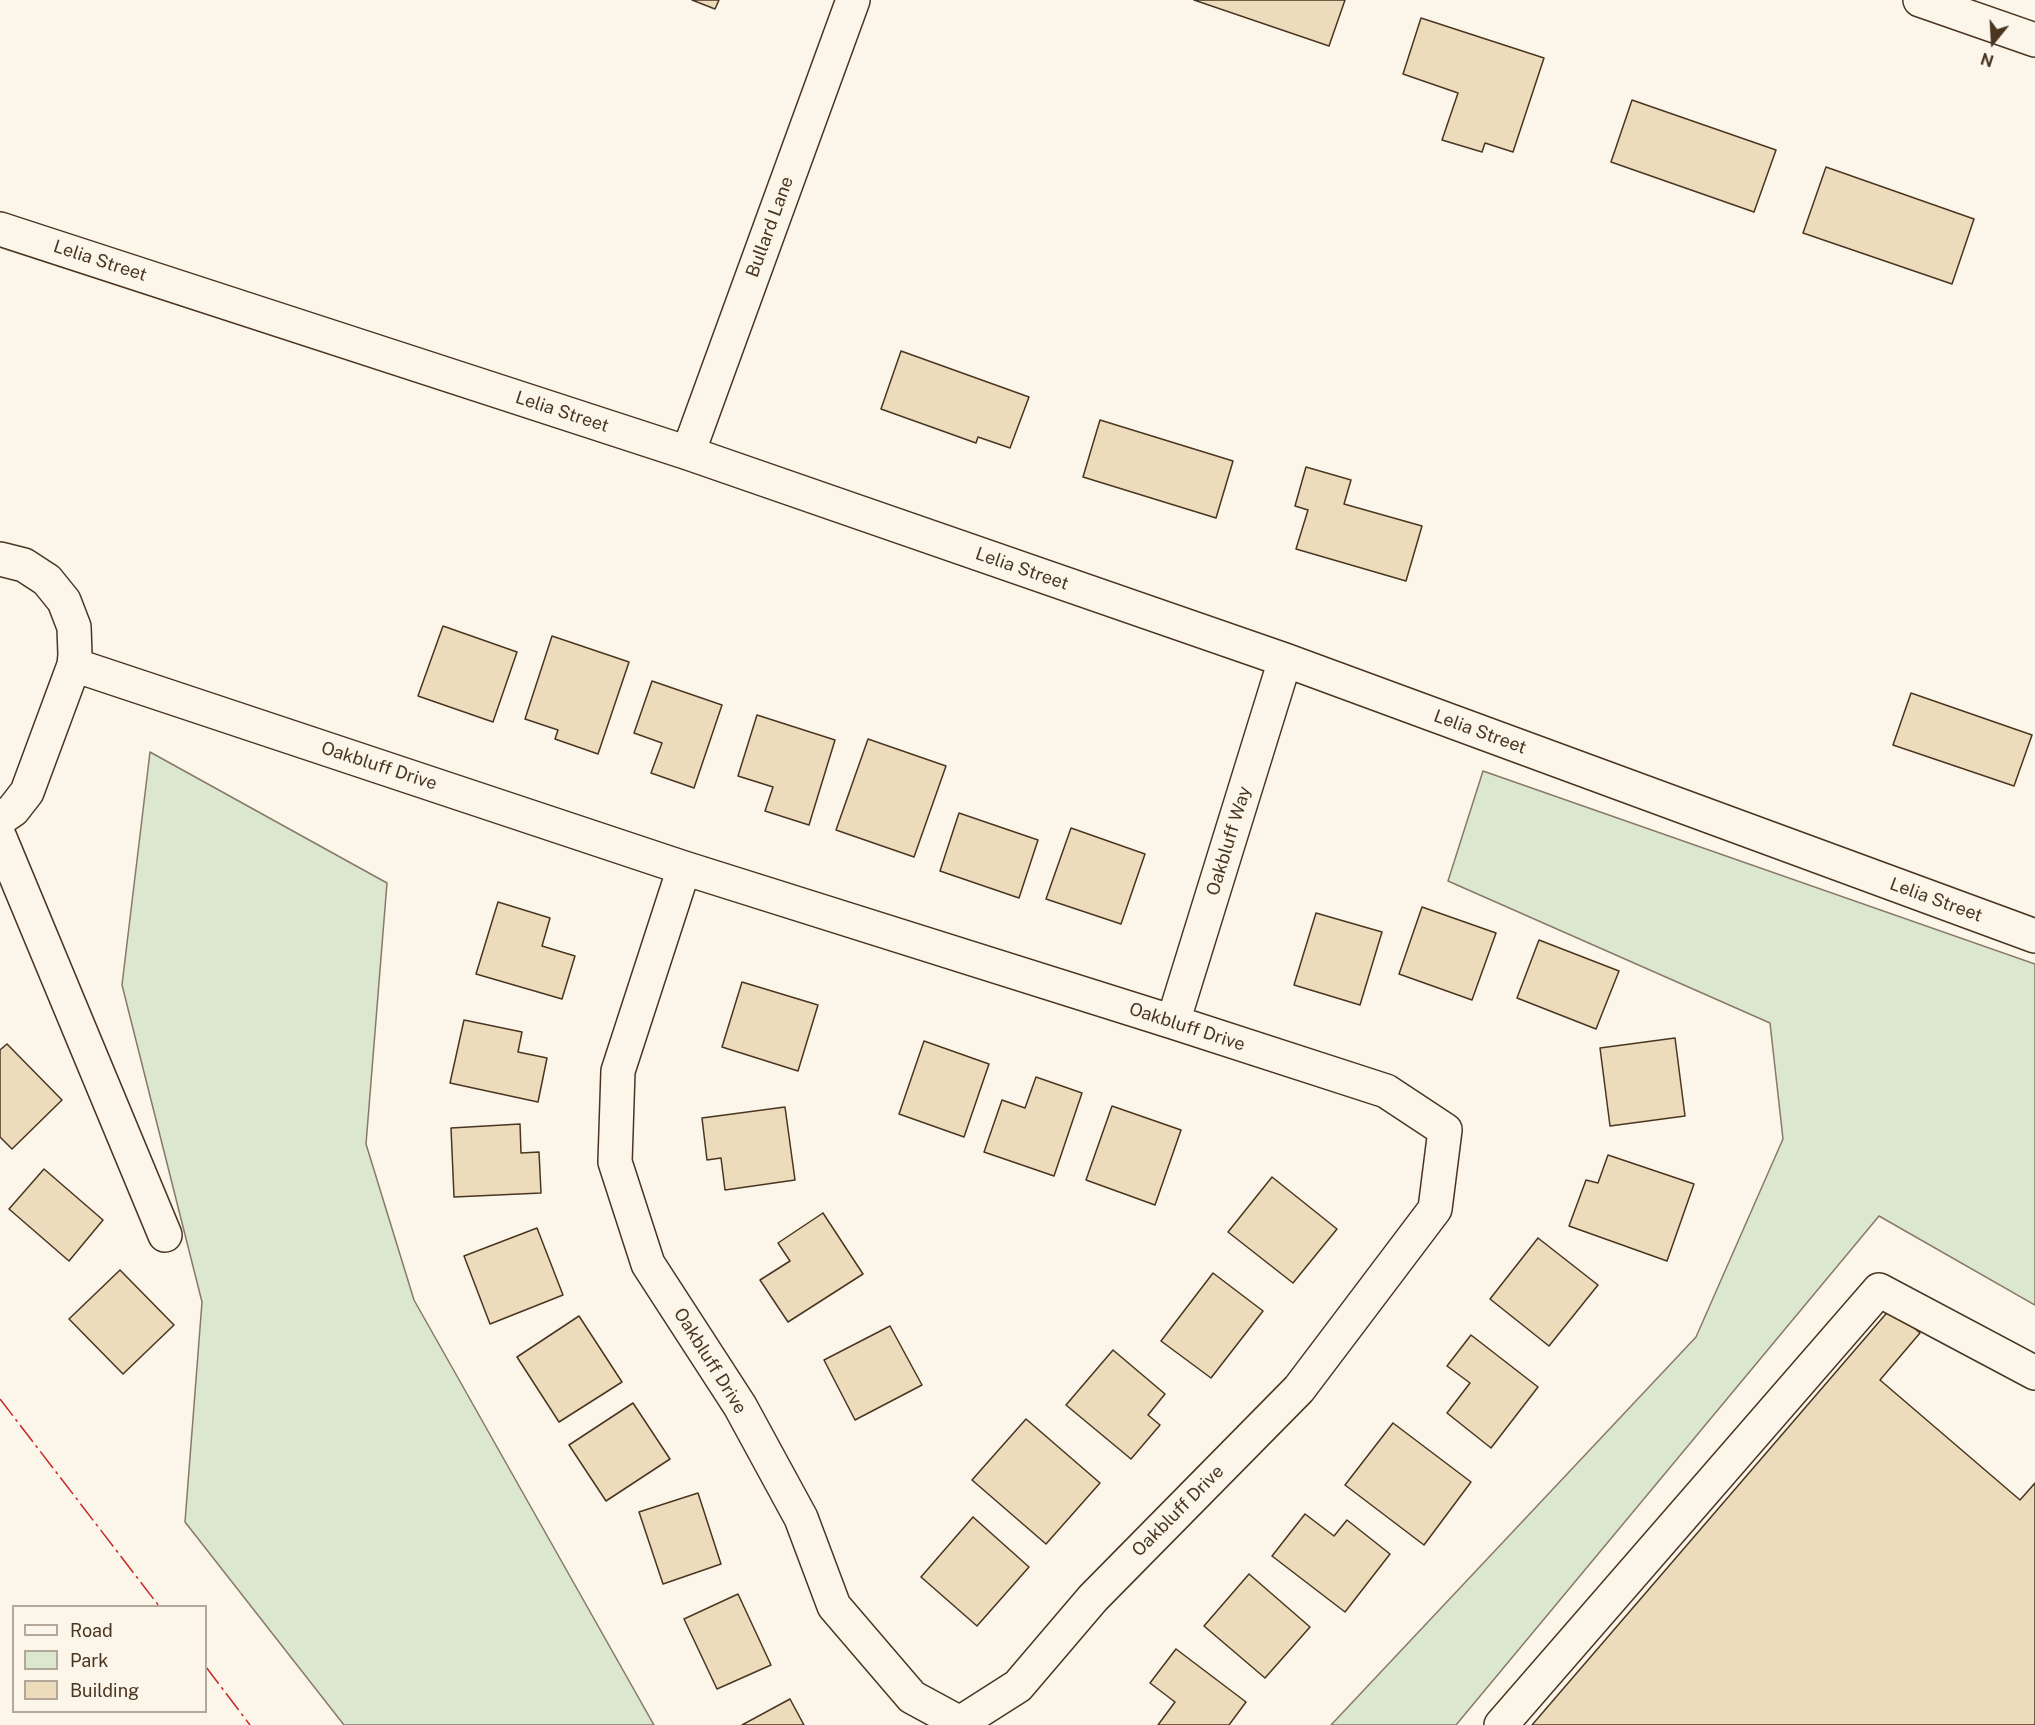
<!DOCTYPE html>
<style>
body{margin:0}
#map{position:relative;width:2035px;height:1725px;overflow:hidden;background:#fbf6e9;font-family:"Public Sans",sans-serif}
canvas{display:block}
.legend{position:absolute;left:12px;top:1605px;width:195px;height:108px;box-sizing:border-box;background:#fbf6e9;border:2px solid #b4a999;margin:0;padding:8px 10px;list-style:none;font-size:18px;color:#4a3520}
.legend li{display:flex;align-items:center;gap:12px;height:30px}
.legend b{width:30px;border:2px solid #b4a999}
.north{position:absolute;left:1963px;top:12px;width:60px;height:60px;-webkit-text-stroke:4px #fbf6e9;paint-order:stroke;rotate:198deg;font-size:16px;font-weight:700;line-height:24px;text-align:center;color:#4a3520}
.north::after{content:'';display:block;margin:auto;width:21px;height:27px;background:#4a3520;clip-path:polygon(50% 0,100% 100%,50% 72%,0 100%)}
</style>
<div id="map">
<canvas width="2035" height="1725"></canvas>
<ul class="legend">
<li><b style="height:8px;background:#fbf6e9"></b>Road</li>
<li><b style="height:16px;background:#dce7d0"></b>Park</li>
<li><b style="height:16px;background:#ecdcbc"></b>Building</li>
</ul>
<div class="north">N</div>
</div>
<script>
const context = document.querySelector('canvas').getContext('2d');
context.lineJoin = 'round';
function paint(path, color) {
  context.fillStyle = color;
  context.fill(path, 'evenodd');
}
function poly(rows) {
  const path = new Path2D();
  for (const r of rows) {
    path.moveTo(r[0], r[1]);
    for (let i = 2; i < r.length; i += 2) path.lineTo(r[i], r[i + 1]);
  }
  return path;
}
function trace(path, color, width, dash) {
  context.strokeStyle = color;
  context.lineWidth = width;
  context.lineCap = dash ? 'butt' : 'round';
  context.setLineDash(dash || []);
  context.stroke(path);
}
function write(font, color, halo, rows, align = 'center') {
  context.font = font + ' "Public Sans",sans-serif';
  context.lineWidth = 4.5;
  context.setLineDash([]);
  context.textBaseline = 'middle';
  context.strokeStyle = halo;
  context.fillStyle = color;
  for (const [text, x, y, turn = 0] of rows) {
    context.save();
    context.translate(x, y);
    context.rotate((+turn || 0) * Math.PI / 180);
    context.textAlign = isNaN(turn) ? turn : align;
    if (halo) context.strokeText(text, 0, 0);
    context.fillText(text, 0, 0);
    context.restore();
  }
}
const green = poly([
 [150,752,387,883,366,1144,414,1300,654,1725,344,1725,185,1522,202,1302,122,985,150,752],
 [1483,771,2035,964,2035,1305,1879,1216,1456,1725,1331,1725,1696,1337,1783,1139,1770,1023,1448,881,1483,771]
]);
paint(green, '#dce7d0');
trace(green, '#887966', 1.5);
const building = poly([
 [692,0,719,0,715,9,692,0],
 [1194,0,1345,0,1329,46,1194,0],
 [1421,18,1544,58,1513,152,1485,143,1482,152,1442,140,1458,93,1403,74,1421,18],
 [1632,100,1776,150,1754,212,1611,162,1632,100],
 [1826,167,1974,219,1952,284,1803,233,1826,167],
 [901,351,1029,397,1010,448,978,437,976,443,881,409,901,351],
 [1100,420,1233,461,1216,518,1083,477,1100,420],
 [1306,467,1351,480,1344,504,1422,526,1406,581,1296,549,1308,510,1295,506,1306,467],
 [443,626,517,652,493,722,418,696,443,626],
 [552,636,629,662,598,754,555,739,558,730,525,719,552,636],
 [652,681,722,705,694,788,651,773,662,743,634,733,652,681],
 [1911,693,2032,735,2014,786,1893,745,1911,693],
 [757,715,835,740,809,825,765,811,773,787,738,776,757,715],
 [868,739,946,766,914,857,836,830,868,739],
 [959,813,1038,840,1019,898,940,871,959,813],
 [1071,828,1145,854,1121,924,1046,899,1071,828],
 [498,902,550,918,542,946,575,956,562,999,476,974,498,902],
 [1422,907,1496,933,1472,1000,1399,974,1422,907],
 [1316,913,1382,932,1360,1005,1294,985,1316,913],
 [1539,940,1619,971,1596,1029,1517,998,1539,940],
 [742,982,818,1005,798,1071,722,1047,742,982],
 [464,1020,522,1032,518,1052,547,1058,538,1102,450,1083,464,1020],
 [1675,1038,1685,1116,1610,1126,1600,1048,1675,1038],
 [924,1041,989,1064,964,1137,899,1114,924,1041],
 [7,1044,62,1100,12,1149,0,1137,0,1050,7,1044],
 [1036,1077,1082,1093,1054,1176,984,1152,1002,1100,1025,1108,1036,1077],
 [1112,1106,1181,1130,1155,1205,1086,1180,1112,1106],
 [785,1107,795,1180,725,1190,721,1158,707,1160,702,1118,785,1107],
 [520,1124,521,1153,539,1152,541,1193,454,1197,451,1128,520,1124],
 [1608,1155,1694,1184,1667,1261,1569,1226,1586,1180,1598,1183,1608,1155],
 [44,1169,103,1220,69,1261,9,1209,44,1169],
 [1272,1177,1337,1229,1293,1283,1228,1232,1272,1177],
 [823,1213,863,1274,788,1322,760,1280,790,1261,778,1243,823,1213],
 [537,1228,563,1295,490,1324,464,1256,537,1228],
 [1538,1238,1598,1285,1549,1346,1490,1299,1538,1238],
 [120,1270,174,1325,123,1374,69,1319,120,1270],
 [1213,1273,1263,1311,1211,1378,1161,1341,1213,1273],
 [1891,1308,1920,1333,1880,1380,2020,1500,2035,1483,2035,1725,1532,1725,1891,1308],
 [579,1316,622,1382,559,1422,517,1357,579,1316],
 [890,1326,922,1385,855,1420,824,1360,890,1326],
 [1471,1335,1538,1387,1491,1448,1447,1413,1470,1383,1447,1366,1471,1335],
 [1113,1350,1165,1394,1148,1415,1160,1425,1131,1459,1066,1405,1113,1350],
 [633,1403,670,1459,606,1501,569,1445,633,1403],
 [1026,1419,1100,1483,1046,1544,972,1480,1026,1419],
 [1393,1423,1471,1482,1424,1545,1345,1485,1393,1423],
 [698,1493,721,1564,663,1584,639,1512,698,1493],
 [1305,1514,1334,1536,1347,1520,1390,1554,1345,1612,1272,1556,1305,1514],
 [973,1517,1029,1567,977,1626,921,1577,973,1517],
 [1249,1574,1310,1627,1265,1678,1204,1626,1249,1574],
 [738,1594,771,1665,717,1689,684,1619,738,1594],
 [1176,1649,1246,1702,1229,1725,1158,1725,1175,1702,1150,1683,1176,1649],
 [790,1699,804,1725,742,1725,790,1699]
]);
paint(building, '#ecdcbc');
trace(building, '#4a3520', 1.5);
const minor = poly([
 [1920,0,2035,40],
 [0,229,688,453,1285,660,2035,936],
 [688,453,853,0],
 [0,559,24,565,47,580,64,601,74,627,75,655,74,665,27,792,13,810,0,819],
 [74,665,684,868,1173,1022,1386,1091,1445,1130,1435,1209,1299,1389,1093,1598,1018,1686,960,1723,912,1697,834,1606,801,1518,740,1406,648,1264,615,1162,618,1071,684,868],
 [0,838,165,1235],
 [1173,1022,1285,660],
 [1501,1725,1879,1290,2035,1373]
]);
trace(minor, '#4a3520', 36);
trace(minor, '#fbf6e9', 33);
trace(poly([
 [0,1399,159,1606],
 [206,1667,250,1725]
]), '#c62828', 1.5, [21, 4.5, 3, 4.5]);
write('18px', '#4a3520', '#fbf6e9', [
 ["Bullard Lane",770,227,-70],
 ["Lelia Street",100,261,18],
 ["Lelia Street",562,412,18],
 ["Lelia Street",1022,569,19],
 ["Lelia Street",1480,732,20],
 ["Oakbluff Drive",379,766,18],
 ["Oakbluff Way",1229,841,-73],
 ["Lelia Street",1936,900,20],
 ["Oakbluff Drive",1187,1027,18],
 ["Oakbluff Drive",710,1361,58],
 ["Oakbluff Drive",1178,1511,-45]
]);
</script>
